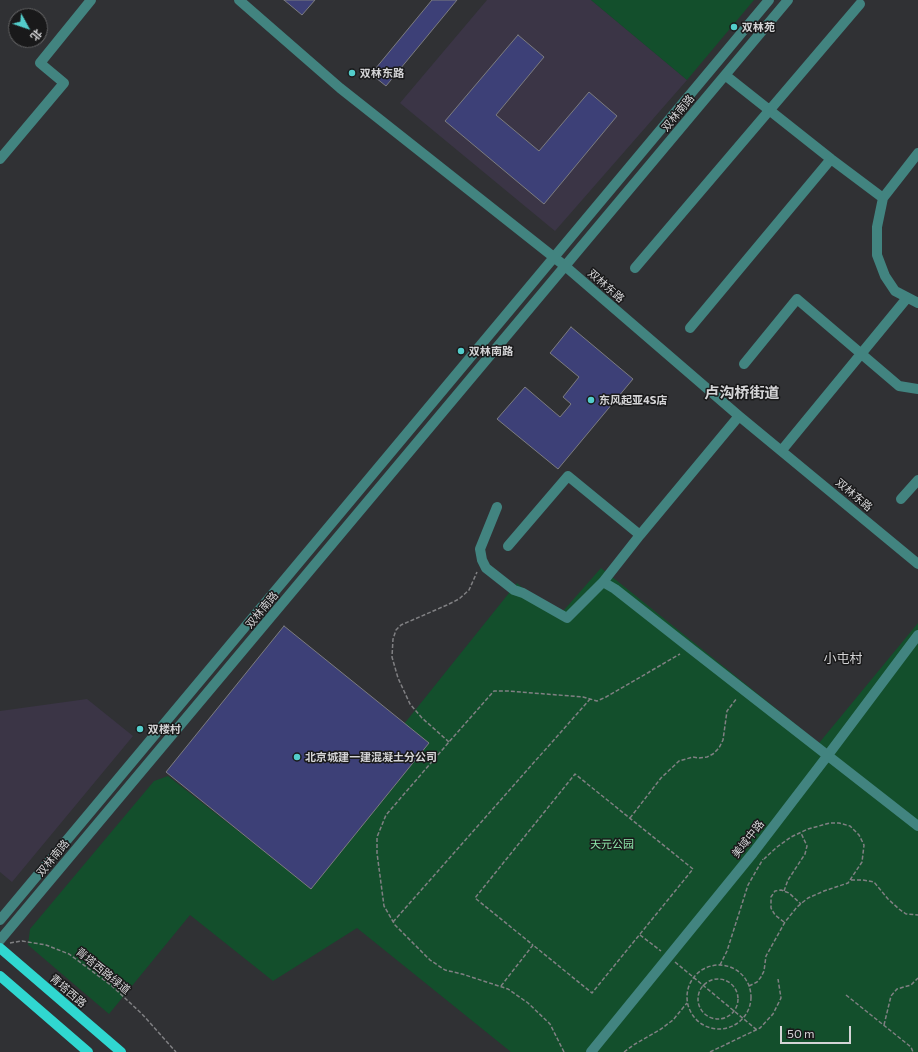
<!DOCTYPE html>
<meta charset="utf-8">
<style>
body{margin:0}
#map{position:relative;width:918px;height:1052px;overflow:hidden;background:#303134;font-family:Commissioner,"Noto Sans SC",sans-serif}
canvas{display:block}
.north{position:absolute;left:8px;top:8px;width:40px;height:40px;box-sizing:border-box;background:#19191a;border:1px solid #646465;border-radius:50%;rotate:130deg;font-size:11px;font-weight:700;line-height:16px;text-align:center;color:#d4d4d6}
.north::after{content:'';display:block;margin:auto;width:14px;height:18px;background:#53cdcb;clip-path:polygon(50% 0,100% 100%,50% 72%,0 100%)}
.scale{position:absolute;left:780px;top:1026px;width:71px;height:18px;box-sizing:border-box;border:2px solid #d4d4d6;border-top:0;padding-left:5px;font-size:12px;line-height:14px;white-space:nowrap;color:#d4d4d6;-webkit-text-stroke:3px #19191a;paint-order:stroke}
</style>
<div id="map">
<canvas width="918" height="1052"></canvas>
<div class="north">北</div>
<div class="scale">50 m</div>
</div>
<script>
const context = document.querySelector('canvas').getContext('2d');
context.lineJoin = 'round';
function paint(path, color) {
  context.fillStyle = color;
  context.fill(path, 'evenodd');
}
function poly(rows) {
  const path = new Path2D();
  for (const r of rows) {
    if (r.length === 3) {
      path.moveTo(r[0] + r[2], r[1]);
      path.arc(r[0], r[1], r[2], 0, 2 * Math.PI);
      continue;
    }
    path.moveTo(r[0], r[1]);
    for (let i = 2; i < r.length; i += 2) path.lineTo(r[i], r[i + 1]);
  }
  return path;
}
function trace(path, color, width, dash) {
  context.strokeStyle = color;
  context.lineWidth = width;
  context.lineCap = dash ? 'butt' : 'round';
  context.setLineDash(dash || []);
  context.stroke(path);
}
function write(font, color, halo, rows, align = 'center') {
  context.font = font + ' Commissioner,"Noto Sans SC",sans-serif';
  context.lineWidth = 3;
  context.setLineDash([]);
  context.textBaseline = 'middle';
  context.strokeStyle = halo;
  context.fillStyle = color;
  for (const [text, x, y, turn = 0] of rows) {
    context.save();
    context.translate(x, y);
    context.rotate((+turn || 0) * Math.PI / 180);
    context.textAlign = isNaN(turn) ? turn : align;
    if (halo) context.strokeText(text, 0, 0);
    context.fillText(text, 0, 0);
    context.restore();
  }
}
paint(poly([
 [487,0,591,0,687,80,555,231,400,103],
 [87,699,133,736,12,882,0,872,0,711]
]), '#3b3546');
paint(poly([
 [591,0,754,0,687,80],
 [601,568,819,743,918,623,918,1052,511,1052,357,928,273,981,190,915,109,1014,28,945,30,929,154,781,168,776,311,888,404,724,517,583,557,618]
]), '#134f2c');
const building = poly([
 [284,0,315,0,302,15,284,0],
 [432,0,457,0,386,86,371,74,432,0],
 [518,35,544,57,496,115,539,151,589,92,617,116,544,204,445,121,518,35],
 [571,327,633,379,558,469,497,419,525,387,560,417,571,404,563,397,579,377,550,353,571,327],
 [284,626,429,743,311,889,166,772,284,626]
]);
paint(building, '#3d4077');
trace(building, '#7c7c80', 1);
trace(poly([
 [449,742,422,718,410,704,398,678,392,657,393,639,396,630,401,625,447,605,459,599,469,590,477,572],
 [630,818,661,778,679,761,693,757,699,758,707,757,713,754,719,748,723,740,727,711,737,698],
 [851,880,863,880,874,882,888,899,899,909,906,914,918,915],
 [784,891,788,880,805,854,807,846,801,833],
 [393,922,590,699],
 [784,922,775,915,771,908,771,897,775,891,781,890,789,893,801,904],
 [640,935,661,951],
 [10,943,22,941,46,945,69,954,112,986,142,1014,176,1052],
 [675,962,757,1030],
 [719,997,32],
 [720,965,727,951,748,885,763,859],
 [718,999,20],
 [501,986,533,945,592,993,693,869,575,774,475,898,533,945],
 [749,986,757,982,761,977,764,971,766,956,785,922,797,907,808,898,824,891,848,883,862,862,864,845,859,835,850,826,839,823,830,823,808,829,791,837,777,847,764,859],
 [846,995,911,1047,913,1052],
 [884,1025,891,996,897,989,911,985,918,978],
 [564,1052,550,1024,528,1003,508,989,462,974,445,970,430,960,395,925,384,906,377,853,377,837,386,815,449,742,494,691,508,691,583,697,597,701,606,697,680,654],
 [624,1052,635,1044,661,1029,673,1020,687,1003],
 [710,1052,760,1028,773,1014,781,998,778,979]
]), '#808083', 1.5, [4, 2]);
trace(poly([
 [239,0,340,88,565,266,739,416,918,564],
 [725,75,831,159,883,198],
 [918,153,883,198,877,227,877,255,885,276,895,291,918,303],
 [0,159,64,83,40,63,91,0],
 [635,268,860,4],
 [690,328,831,159],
 [744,364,797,299,899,386,918,389],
 [782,450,907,298],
 [901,499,918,480],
 [497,507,480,549,482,560,486,568,514,590,523,593,567,618,603,582,640,535,739,416],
 [508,546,568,476,640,535],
 [603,582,615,589,690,648,918,826],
 [0,920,769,0],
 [0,940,788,0],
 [591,1052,753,853,828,755,918,635]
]), '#428480', 10);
trace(poly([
 [0,948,121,1052],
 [0,976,88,1052]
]), '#30d7d0', 10);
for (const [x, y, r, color] of [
 [734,27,4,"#53cdcb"],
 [352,73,4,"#53cdcb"],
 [461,351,4,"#53cdcb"],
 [591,400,4,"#53cdcb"],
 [140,729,4,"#53cdcb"],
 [297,757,4,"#53cdcb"]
]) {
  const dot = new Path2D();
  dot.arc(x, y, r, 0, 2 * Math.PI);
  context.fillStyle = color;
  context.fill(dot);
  trace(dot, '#19191a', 1.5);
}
write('bold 11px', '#d4d4d6', '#19191a', [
 ["双林苑",742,27],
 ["双林东路",360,73],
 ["双林南路",469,351],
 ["东风起亚4S店",599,400],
 ["双楼村",148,729],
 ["北京城建一建混凝土分公司",305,757]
], 'left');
write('11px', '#d4d4d6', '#19191a', [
 ["双林南路",678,113,-50],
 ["双林东路",606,286,41],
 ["双林东路",854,495,40],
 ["双林南路",262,610,-50],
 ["美域中路",748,839,-52],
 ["双林南路",53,858,-50],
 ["青塔西路绿道",103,971,39],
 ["青塔西路",68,991,41]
]);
write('11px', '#8fe9ac', '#19191a', [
 ["天元公园",612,844]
]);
write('13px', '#d4d4d6', '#19191a', [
 ["小屯村",843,659]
]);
write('bold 15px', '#d4d4d6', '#19191a', [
 ["卢沟桥街道",742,393]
]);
</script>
